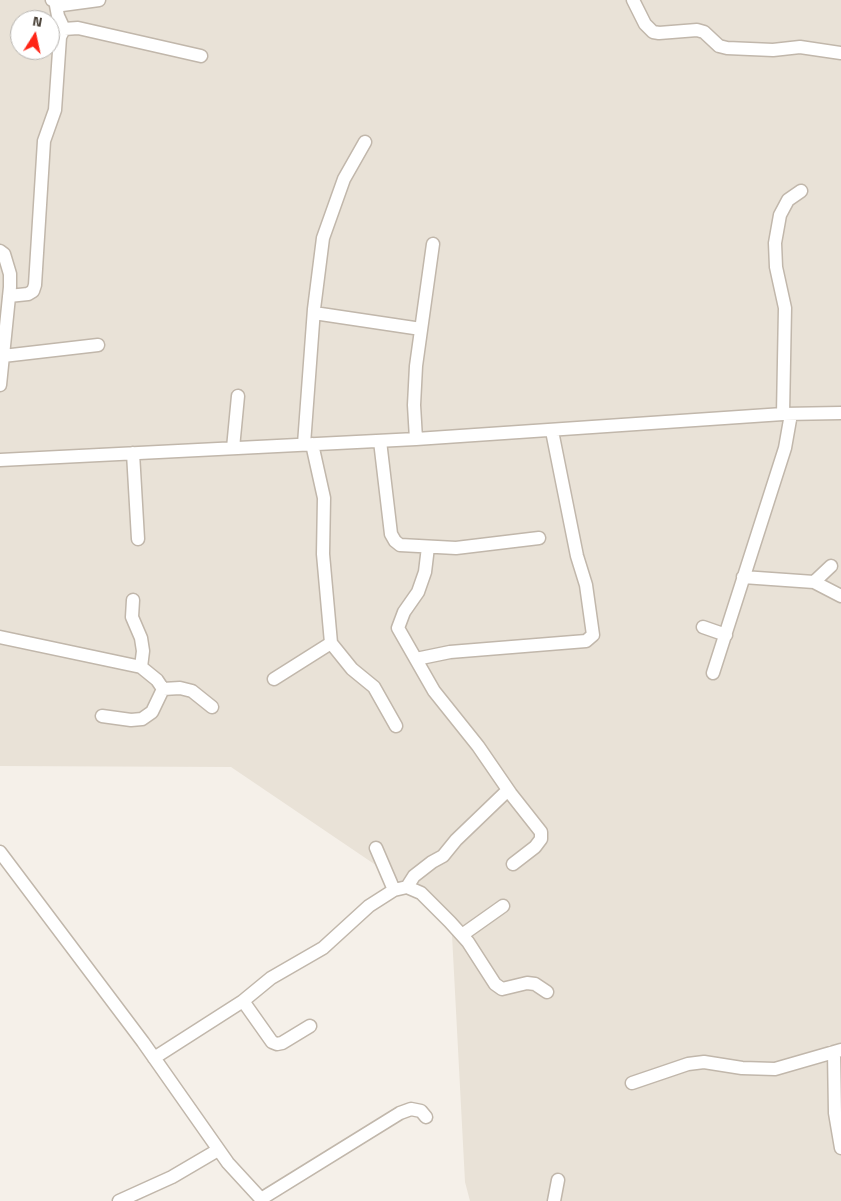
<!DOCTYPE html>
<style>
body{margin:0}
#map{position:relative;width:841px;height:1201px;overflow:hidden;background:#f5f0e9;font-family:"Titillium Web",sans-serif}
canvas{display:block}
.north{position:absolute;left:10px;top:10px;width:50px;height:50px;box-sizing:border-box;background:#fff;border:1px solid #b6b3af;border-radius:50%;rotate:10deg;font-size:14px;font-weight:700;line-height:20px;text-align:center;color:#494137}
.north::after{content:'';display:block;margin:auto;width:18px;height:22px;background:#ff2516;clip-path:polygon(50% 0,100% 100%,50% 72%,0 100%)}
</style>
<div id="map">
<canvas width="841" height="1201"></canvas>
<div class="north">N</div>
</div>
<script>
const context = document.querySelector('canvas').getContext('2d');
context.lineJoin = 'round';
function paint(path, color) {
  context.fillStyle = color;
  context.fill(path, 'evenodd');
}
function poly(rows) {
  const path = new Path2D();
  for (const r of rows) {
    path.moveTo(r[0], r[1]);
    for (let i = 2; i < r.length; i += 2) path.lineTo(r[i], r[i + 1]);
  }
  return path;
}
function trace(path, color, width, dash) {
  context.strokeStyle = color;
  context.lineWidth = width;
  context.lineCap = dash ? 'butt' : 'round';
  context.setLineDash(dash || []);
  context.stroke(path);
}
paint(poly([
 [0,0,841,0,841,1201,470,1201,465,1182,451,916,231,767,0,766],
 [20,20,50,20,50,50,20,50]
]), '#e9e2d7');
const minor = poly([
 [52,0,62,5,99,0],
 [55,0,58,16,64,29],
 [633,0,645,24,653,32,659,33,697,30,704,32,719,46,727,48,773,50,800,47,841,53],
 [64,29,78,28,201,56],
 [0,251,4,254,10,274,10,287,0,385],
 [9,296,28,294,33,291,35,285,44,141,55,110,60,37,64,29],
 [314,313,421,329],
 [3,356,98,345],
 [783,414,785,308,776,267,775,243,780,215,788,200,801,191],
 [416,439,414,405,416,366,433,244],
 [380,441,391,534,395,541,400,545,456,548,539,538],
 [304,444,314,309,323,238,344,179,365,142],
 [312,444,324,498,323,554,331,643,352,669,374,687,396,726],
 [233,448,238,396],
 [133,453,138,539],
 [0,460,416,439,783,414,841,413],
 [428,547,425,572,418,592,404,612,398,628,434,691,478,746,511,794,541,832,541,839,535,847,513,864],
 [743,577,814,582,841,596],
 [814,582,831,566],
 [133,600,132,617,141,638,143,651,141,667],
 [703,627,726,635],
 [0,637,141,667,157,680,163,689],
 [416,659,450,652,586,641,593,635,586,585,577,556,552,431],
 [713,673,785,448,791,414],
 [274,679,331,643],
 [163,689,180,688,192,691,212,707],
 [102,716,131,720,142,719,152,712,163,689],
 [376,848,394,890],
 [0,852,143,1042,228,1163,263,1201],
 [407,887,414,876,432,862,443,856,456,840,508,790],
 [462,935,503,906],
 [243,1001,271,978,323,948,369,906,394,890,407,887,421,893,450,922,468,942,495,984,502,989,527,983,535,984,547,992],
 [834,1052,835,1113,841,1148],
 [154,1058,243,1001,272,1042,277,1044,282,1043,310,1026],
 [632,1083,688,1064,704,1062,742,1068,775,1069,841,1050],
 [261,1199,400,1113,411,1109,421,1111,426,1117],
 [119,1201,172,1177,218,1150],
 [554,1201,558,1180]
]);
trace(minor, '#c1b7ab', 15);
trace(minor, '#fff', 12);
</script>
